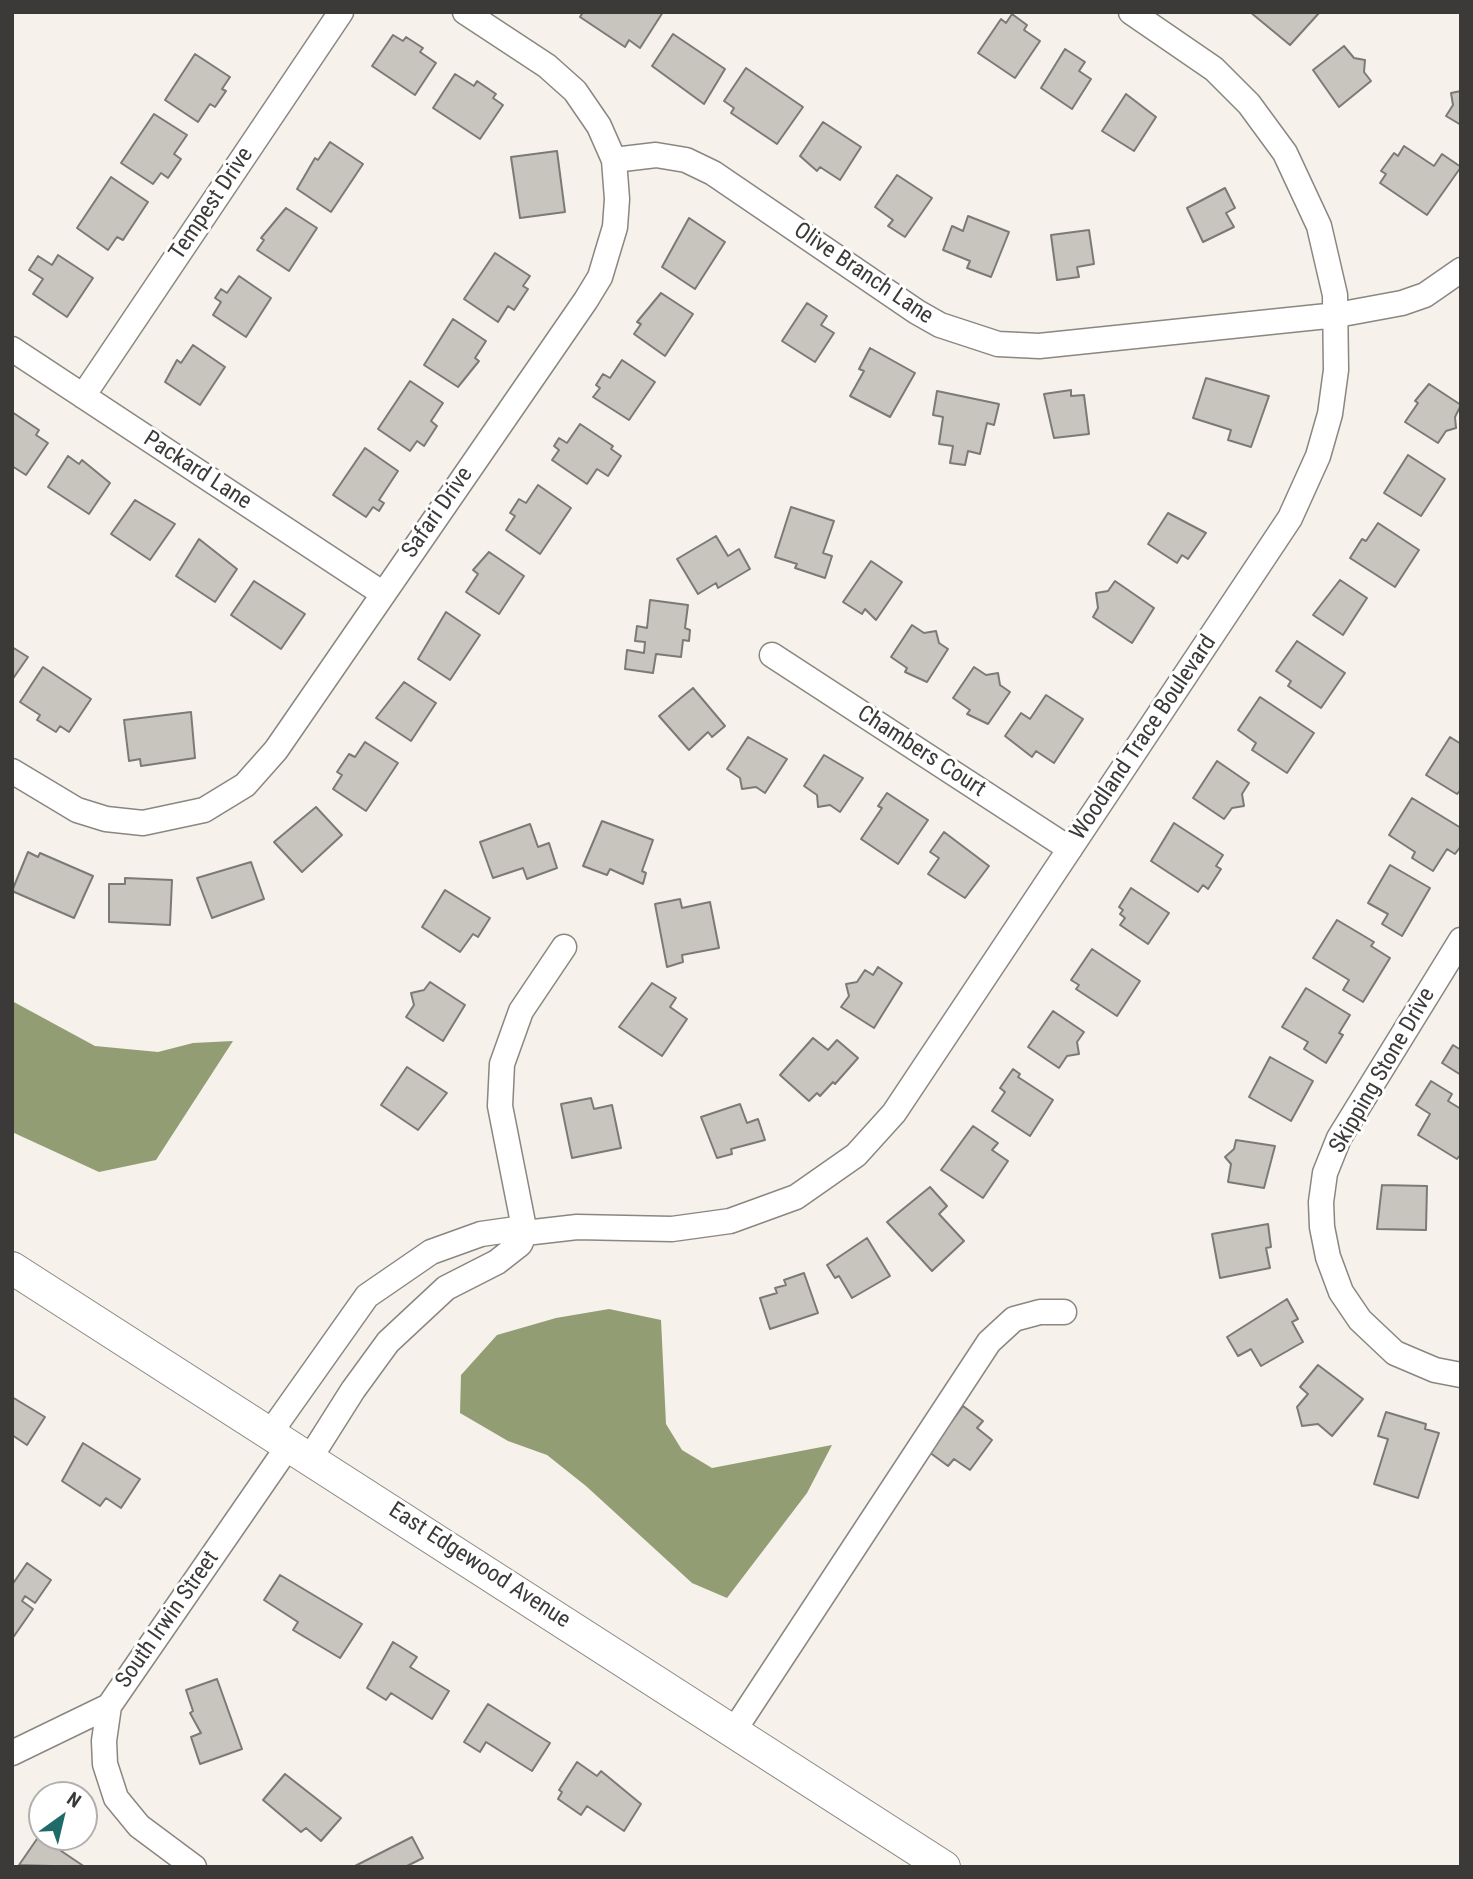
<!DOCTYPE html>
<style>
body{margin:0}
#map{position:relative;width:1473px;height:1879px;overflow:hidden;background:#f6f1eb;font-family:"Roboto Condensed",sans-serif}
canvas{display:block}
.frame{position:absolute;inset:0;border:14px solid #3c3a38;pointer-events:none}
.north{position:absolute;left:28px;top:1781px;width:70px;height:70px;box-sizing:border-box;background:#fff;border:2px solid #b1b0af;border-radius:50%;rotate:34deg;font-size:19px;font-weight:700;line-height:28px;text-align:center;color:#3c3a38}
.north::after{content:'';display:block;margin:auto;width:24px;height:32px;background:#1f6b6a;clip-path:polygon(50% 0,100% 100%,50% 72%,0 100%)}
</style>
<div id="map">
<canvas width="1473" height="1879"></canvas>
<div class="frame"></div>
<div class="north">N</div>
</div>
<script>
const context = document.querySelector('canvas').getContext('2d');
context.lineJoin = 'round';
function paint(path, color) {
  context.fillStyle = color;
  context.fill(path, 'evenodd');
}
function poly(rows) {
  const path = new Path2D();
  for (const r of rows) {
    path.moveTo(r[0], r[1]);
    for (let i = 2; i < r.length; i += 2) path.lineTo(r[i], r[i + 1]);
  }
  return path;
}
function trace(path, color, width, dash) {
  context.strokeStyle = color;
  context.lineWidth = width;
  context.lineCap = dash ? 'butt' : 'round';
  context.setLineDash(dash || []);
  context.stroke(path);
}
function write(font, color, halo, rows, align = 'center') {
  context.font = font + ' "Roboto Condensed",sans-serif';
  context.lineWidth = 6;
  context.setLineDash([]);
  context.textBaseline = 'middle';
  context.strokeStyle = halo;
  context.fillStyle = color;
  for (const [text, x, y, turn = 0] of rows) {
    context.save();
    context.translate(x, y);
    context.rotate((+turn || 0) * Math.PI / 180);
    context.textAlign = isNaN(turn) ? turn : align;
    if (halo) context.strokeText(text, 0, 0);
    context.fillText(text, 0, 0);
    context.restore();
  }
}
paint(poly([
 [12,1001,95,1046,158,1052,193,1043,233,1041,156,1160,99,1172,12,1132],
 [609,1309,661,1320,666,1424,682,1450,712,1468,832,1445,807,1493,727,1598,692,1583,586,1486,547,1455,508,1441,460,1413,461,1375,497,1335,556,1318]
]), '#929d74');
const building = poly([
 [583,12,663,12,640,48,629,40,625,47,580,17,583,12],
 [1250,12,1318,12,1319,13,1290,45,1250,12],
 [1012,14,1027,25,1024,30,1040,41,1015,78,978,53,1001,19,1006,23,1012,14],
 [673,34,725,69,704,104,652,66,673,34],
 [393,35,403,41,406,37,423,48,420,52,436,63,415,95,372,66,393,35],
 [1344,46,1354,58,1365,60,1364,72,1371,81,1339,107,1313,70,1344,46],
 [1065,49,1085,62,1079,71,1091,79,1072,109,1041,88,1065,49],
 [195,54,230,77,222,89,226,91,215,107,210,104,198,122,165,100,195,54],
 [746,68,803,107,777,144,731,113,734,108,724,101,746,68],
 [455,74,474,86,477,81,496,94,493,98,503,105,480,139,433,108,455,74],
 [1461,91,1461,125,1446,116,1453,105,1451,93,1461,91],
 [1126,94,1156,117,1134,151,1102,131,1126,94],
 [154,114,187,135,174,154,181,159,168,178,161,173,153,184,121,163,154,114],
 [823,122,861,147,840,180,820,167,817,171,800,156,823,122],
 [330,142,363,164,331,212,297,189,315,158,318,160,330,142],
 [1404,146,1434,166,1442,154,1461,167,1427,215,1380,183,1386,174,1381,171,1394,153,1398,156,1404,146],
 [557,151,565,212,520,218,511,157,557,151],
 [897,175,932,198,905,237,888,226,893,220,875,207,897,175],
 [111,177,148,202,123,240,117,237,108,250,77,228,111,177],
 [1225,188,1235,208,1226,213,1234,227,1203,242,1187,208,1225,188],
 [286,208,317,228,289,271,257,250,264,240,261,238,286,208],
 [968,216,1009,232,991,277,967,268,970,261,943,250,952,226,963,231,968,216],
 [689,218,725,242,695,289,662,267,689,218],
 [1089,230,1094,264,1077,267,1079,277,1057,280,1051,235,1089,230],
 [495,253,530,276,523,286,528,289,514,310,508,306,498,322,464,299,495,253],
 [58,255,93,278,67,317,33,294,43,279,29,270,38,256,52,265,58,255],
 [239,276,271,298,246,337,213,315,221,302,215,298,221,289,227,293,239,276],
 [661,293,693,314,665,356,634,334,641,324,637,322,661,293],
 [807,303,827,316,821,325,834,333,815,362,782,341,807,303],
 [453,319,486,341,475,358,479,361,458,387,424,365,453,319],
 [193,345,225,367,200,405,165,382,177,360,181,363,193,345],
 [870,348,915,373,890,417,850,396,864,371,859,369,870,348],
 [622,360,655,382,629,420,593,397,600,388,596,385,603,374,610,378,622,360],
 [1206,378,1269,396,1251,447,1228,440,1231,430,1193,418,1206,378],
 [410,381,443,403,431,421,437,426,424,446,417,441,410,451,378,429,410,381],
 [1429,384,1461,405,1455,417,1456,428,1446,431,1438,443,1405,422,1418,403,1415,401,1429,384],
 [1071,390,1071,396,1084,395,1089,434,1054,438,1044,394,1071,390],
 [937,391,999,404,994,425,987,423,980,454,968,451,965,465,950,463,953,446,939,444,943,417,933,415,937,391],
 [12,412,39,430,36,435,48,443,26,475,12,466,12,412],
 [580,424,613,446,611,449,621,456,608,476,597,469,587,484,552,460,559,450,554,446,559,438,567,443,580,424],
 [365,448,398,471,379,500,384,503,379,511,373,507,366,517,333,495,365,448],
 [1408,455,1445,479,1421,516,1384,493,1408,455],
 [68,456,79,464,82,460,110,483,89,514,48,487,68,456],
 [538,485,571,508,540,554,506,530,515,516,510,513,519,499,526,503,538,485],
 [135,500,175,524,150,560,111,534,135,500],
 [791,507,834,521,823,553,832,556,825,578,795,568,797,564,775,557,791,507],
 [1168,513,1206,533,1188,559,1182,555,1177,563,1148,544,1168,513],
 [1378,523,1419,550,1395,587,1350,558,1362,539,1366,541,1378,523],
 [716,536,728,556,739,549,750,569,718,588,716,583,698,594,677,559,716,536],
 [199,539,237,569,215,602,176,576,199,539],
 [489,552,524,576,499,614,466,592,478,574,473,570,489,552],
 [871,561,902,582,876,620,865,609,862,614,843,602,871,561],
 [1340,580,1367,598,1343,635,1313,615,1340,580],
 [254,581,305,614,281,649,231,615,254,581],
 [1115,581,1154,608,1132,643,1093,617,1098,608,1096,593,1108,591,1115,581],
 [650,600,688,605,685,628,690,630,689,641,683,640,681,657,656,654,653,673,625,669,627,650,644,653,645,642,635,641,637,626,647,628,650,600],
 [446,612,480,635,450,680,418,659,446,612],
 [912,625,924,633,936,631,939,643,948,649,927,682,905,672,907,668,891,657,912,625],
 [1297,641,1345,673,1321,708,1288,686,1291,681,1276,671,1297,641],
 [12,647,28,657,12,680,12,647],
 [43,667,91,699,69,732,60,726,56,732,37,720,40,715,20,702,43,667],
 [974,667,986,675,998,673,1000,685,1010,692,988,724,967,714,970,710,953,698,974,667],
 [404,682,436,703,411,741,376,718,404,682],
 [693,688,725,726,712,737,708,732,689,750,659,716,693,688],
 [1046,695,1083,719,1054,763,1036,751,1032,757,1005,736,1021,713,1030,719,1046,695],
 [1260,697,1314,733,1287,773,1252,750,1256,743,1238,730,1260,697],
 [191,712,195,758,141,766,140,759,129,761,124,720,191,712],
 [748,737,787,759,765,793,756,787,742,789,740,778,727,769,748,737],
 [1450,737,1461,744,1461,790,1457,794,1426,775,1450,737],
 [365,742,398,763,366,811,333,789,342,775,337,772,349,754,355,757,365,742],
 [824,755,863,778,840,812,830,805,818,807,817,795,804,786,824,755],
 [1217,761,1249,783,1242,794,1244,806,1232,808,1224,819,1193,798,1217,761],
 [887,793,928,820,898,864,861,839,882,808,878,806,887,793],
 [1412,798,1461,828,1461,846,1455,854,1447,849,1433,871,1412,858,1415,852,1389,835,1412,798],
 [316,807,342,835,302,872,274,842,316,807],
 [602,821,653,840,642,871,646,873,643,884,610,869,607,875,583,866,602,821],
 [1174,823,1223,855,1216,866,1221,869,1208,889,1203,885,1198,892,1151,861,1174,823],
 [530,824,538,847,549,843,557,868,527,879,523,868,493,878,480,842,530,824],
 [944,832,989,866,965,898,928,874,939,858,930,852,944,832],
 [28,852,38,857,40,853,93,876,74,918,12,891,28,852],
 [251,862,264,899,212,918,197,878,251,862],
 [1390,865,1430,888,1402,936,1382,924,1388,914,1368,903,1390,865],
 [125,878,172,880,170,925,109,922,109,884,125,884,125,878],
 [1131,888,1169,913,1148,944,1120,925,1125,918,1120,914,1123,910,1119,907,1131,888],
 [445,890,490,918,478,937,473,934,460,952,422,927,445,890],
 [680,899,682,908,710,902,719,948,682,955,683,962,667,967,655,904,680,899],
 [1337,920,1374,942,1371,946,1390,958,1363,1002,1343,990,1349,980,1313,958,1337,920],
 [1092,949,1140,981,1117,1016,1076,989,1079,985,1071,980,1092,949],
 [878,967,902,983,874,1028,841,1007,849,996,846,984,857,982,865,970,873,975,878,967],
 [430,982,465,1005,443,1041,406,1017,414,1005,411,993,424,990,430,982],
 [652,983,676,998,670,1007,687,1019,662,1056,619,1027,652,983],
 [1306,988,1350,1015,1339,1033,1343,1035,1326,1063,1304,1049,1308,1042,1282,1027,1306,988],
 [1053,1011,1084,1032,1077,1042,1079,1054,1067,1056,1059,1068,1028,1047,1053,1011],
 [813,1038,828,1050,837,1040,858,1058,835,1084,833,1082,820,1096,817,1093,809,1101,780,1075,813,1038],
 [1453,1045,1461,1050,1461,1075,1442,1063,1453,1045],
 [1270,1057,1313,1081,1291,1121,1249,1097,1270,1057],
 [407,1067,447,1093,418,1130,381,1105,407,1067],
 [1013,1069,1020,1074,1018,1077,1053,1100,1030,1136,992,1111,1005,1092,1000,1088,1013,1069],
 [1431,1081,1452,1094,1448,1101,1461,1109,1461,1154,1457,1159,1418,1135,1430,1114,1416,1105,1431,1081],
 [591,1098,594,1109,612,1105,621,1148,572,1158,561,1104,591,1098],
 [740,1104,747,1123,758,1119,765,1140,731,1149,732,1154,717,1158,701,1117,740,1104],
 [973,1126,998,1143,992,1150,1008,1161,983,1198,941,1170,973,1126],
 [1236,1140,1275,1146,1264,1188,1228,1182,1231,1164,1225,1157,1234,1149,1236,1140],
 [1382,1185,1427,1186,1426,1230,1377,1229,1382,1185],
 [930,1187,947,1206,939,1214,964,1241,932,1271,887,1222,930,1187],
 [1268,1224,1271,1247,1266,1248,1270,1268,1220,1278,1212,1234,1268,1224],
 [867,1238,890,1276,852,1298,839,1276,835,1278,827,1265,867,1238],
 [804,1273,818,1313,770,1329,760,1298,777,1293,775,1288,786,1285,784,1280,804,1273],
 [1287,1299,1298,1319,1292,1322,1303,1342,1261,1366,1251,1349,1238,1356,1227,1337,1287,1299],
 [1318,1365,1363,1399,1332,1436,1318,1424,1302,1426,1297,1407,1308,1394,1300,1387,1318,1365],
 [12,1397,45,1417,27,1445,12,1435,12,1397],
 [963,1406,983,1421,977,1428,992,1440,970,1470,954,1459,948,1466,929,1452,944,1433,940,1430,949,1425,963,1406],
 [1386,1412,1426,1424,1425,1429,1439,1433,1418,1498,1374,1484,1388,1439,1378,1436,1386,1412],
 [83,1443,140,1479,121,1508,106,1498,100,1506,62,1481,83,1443],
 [27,1563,51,1580,35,1603,25,1596,22,1601,33,1609,12,1639,12,1585,27,1563],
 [280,1575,362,1624,340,1658,293,1630,298,1622,264,1600,280,1575],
 [393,1642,417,1657,410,1667,449,1691,432,1719,391,1693,386,1700,367,1688,393,1642],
 [217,1679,242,1749,200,1764,191,1737,201,1733,190,1713,193,1711,186,1690,217,1679],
 [488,1704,550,1743,532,1771,486,1742,480,1752,464,1742,488,1704],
 [577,1762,597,1776,601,1771,641,1804,624,1831,587,1806,581,1815,558,1799,562,1792,559,1790,577,1762],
 [285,1774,341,1818,321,1841,306,1828,301,1832,263,1800,285,1774],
 [39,1836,85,1867,19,1865,39,1836],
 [412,1837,423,1858,405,1867,353,1867,412,1837]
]);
paint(building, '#c7c5be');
trace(building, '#7c7a74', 2);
const minor = poly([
 [614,160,656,155,686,160,713,173,917,312,940,325,998,344,1039,346,1337,315,1402,303,1425,295,1461,270],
 [12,349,382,593],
 [83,396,341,12],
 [772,655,1070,849],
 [12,771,77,810,106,819,143,823,204,810,245,785,276,750,586,300,600,277,615,227,617,199,614,160,599,126,575,91,547,66,465,12],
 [1461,940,1339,1138,1325,1173,1321,1202,1322,1227,1328,1257,1341,1292,1360,1320,1395,1353,1435,1370,1461,1375],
 [525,1233,500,1106,502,1064,521,1011,564,947],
 [270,1433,367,1296,431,1252,481,1234,516,1229,525,1233,577,1227,672,1229,730,1221,796,1197,856,1155,894,1113,1290,518,1318,456,1330,414,1336,370,1335,295,1319,226,1285,153,1249,104,1214,69,1131,12],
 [310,1458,353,1390,388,1342,446,1288,497,1262,520,1244,525,1233],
 [109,1706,104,1741,105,1764,116,1798,139,1826,194,1867],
 [733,1732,989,1342,1014,1319,1040,1312,1064,1312],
 [12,1753,109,1706,289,1445]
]);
const major = poly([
 [12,1268,944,1867]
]);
trace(minor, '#8a8680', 27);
trace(major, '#8a8680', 34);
trace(minor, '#fff', 24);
trace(major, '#fff', 32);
write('23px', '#3c3a38', '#fff', [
 ["Tempest Drive",212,204,-56],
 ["Olive Branch Lane",863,274,34],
 ["Packard Lane",197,471,33],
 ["Safari Drive",438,513,-55],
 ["Woodland Trace Boulevard",1144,738,-56],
 ["Chambers Court",921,752,33],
 ["Skipping Stone Drive",1383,1071,-60],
 ["East Edgewood Avenue",479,1566,33],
 ["South Irwin Street",168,1620,-55]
]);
</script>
